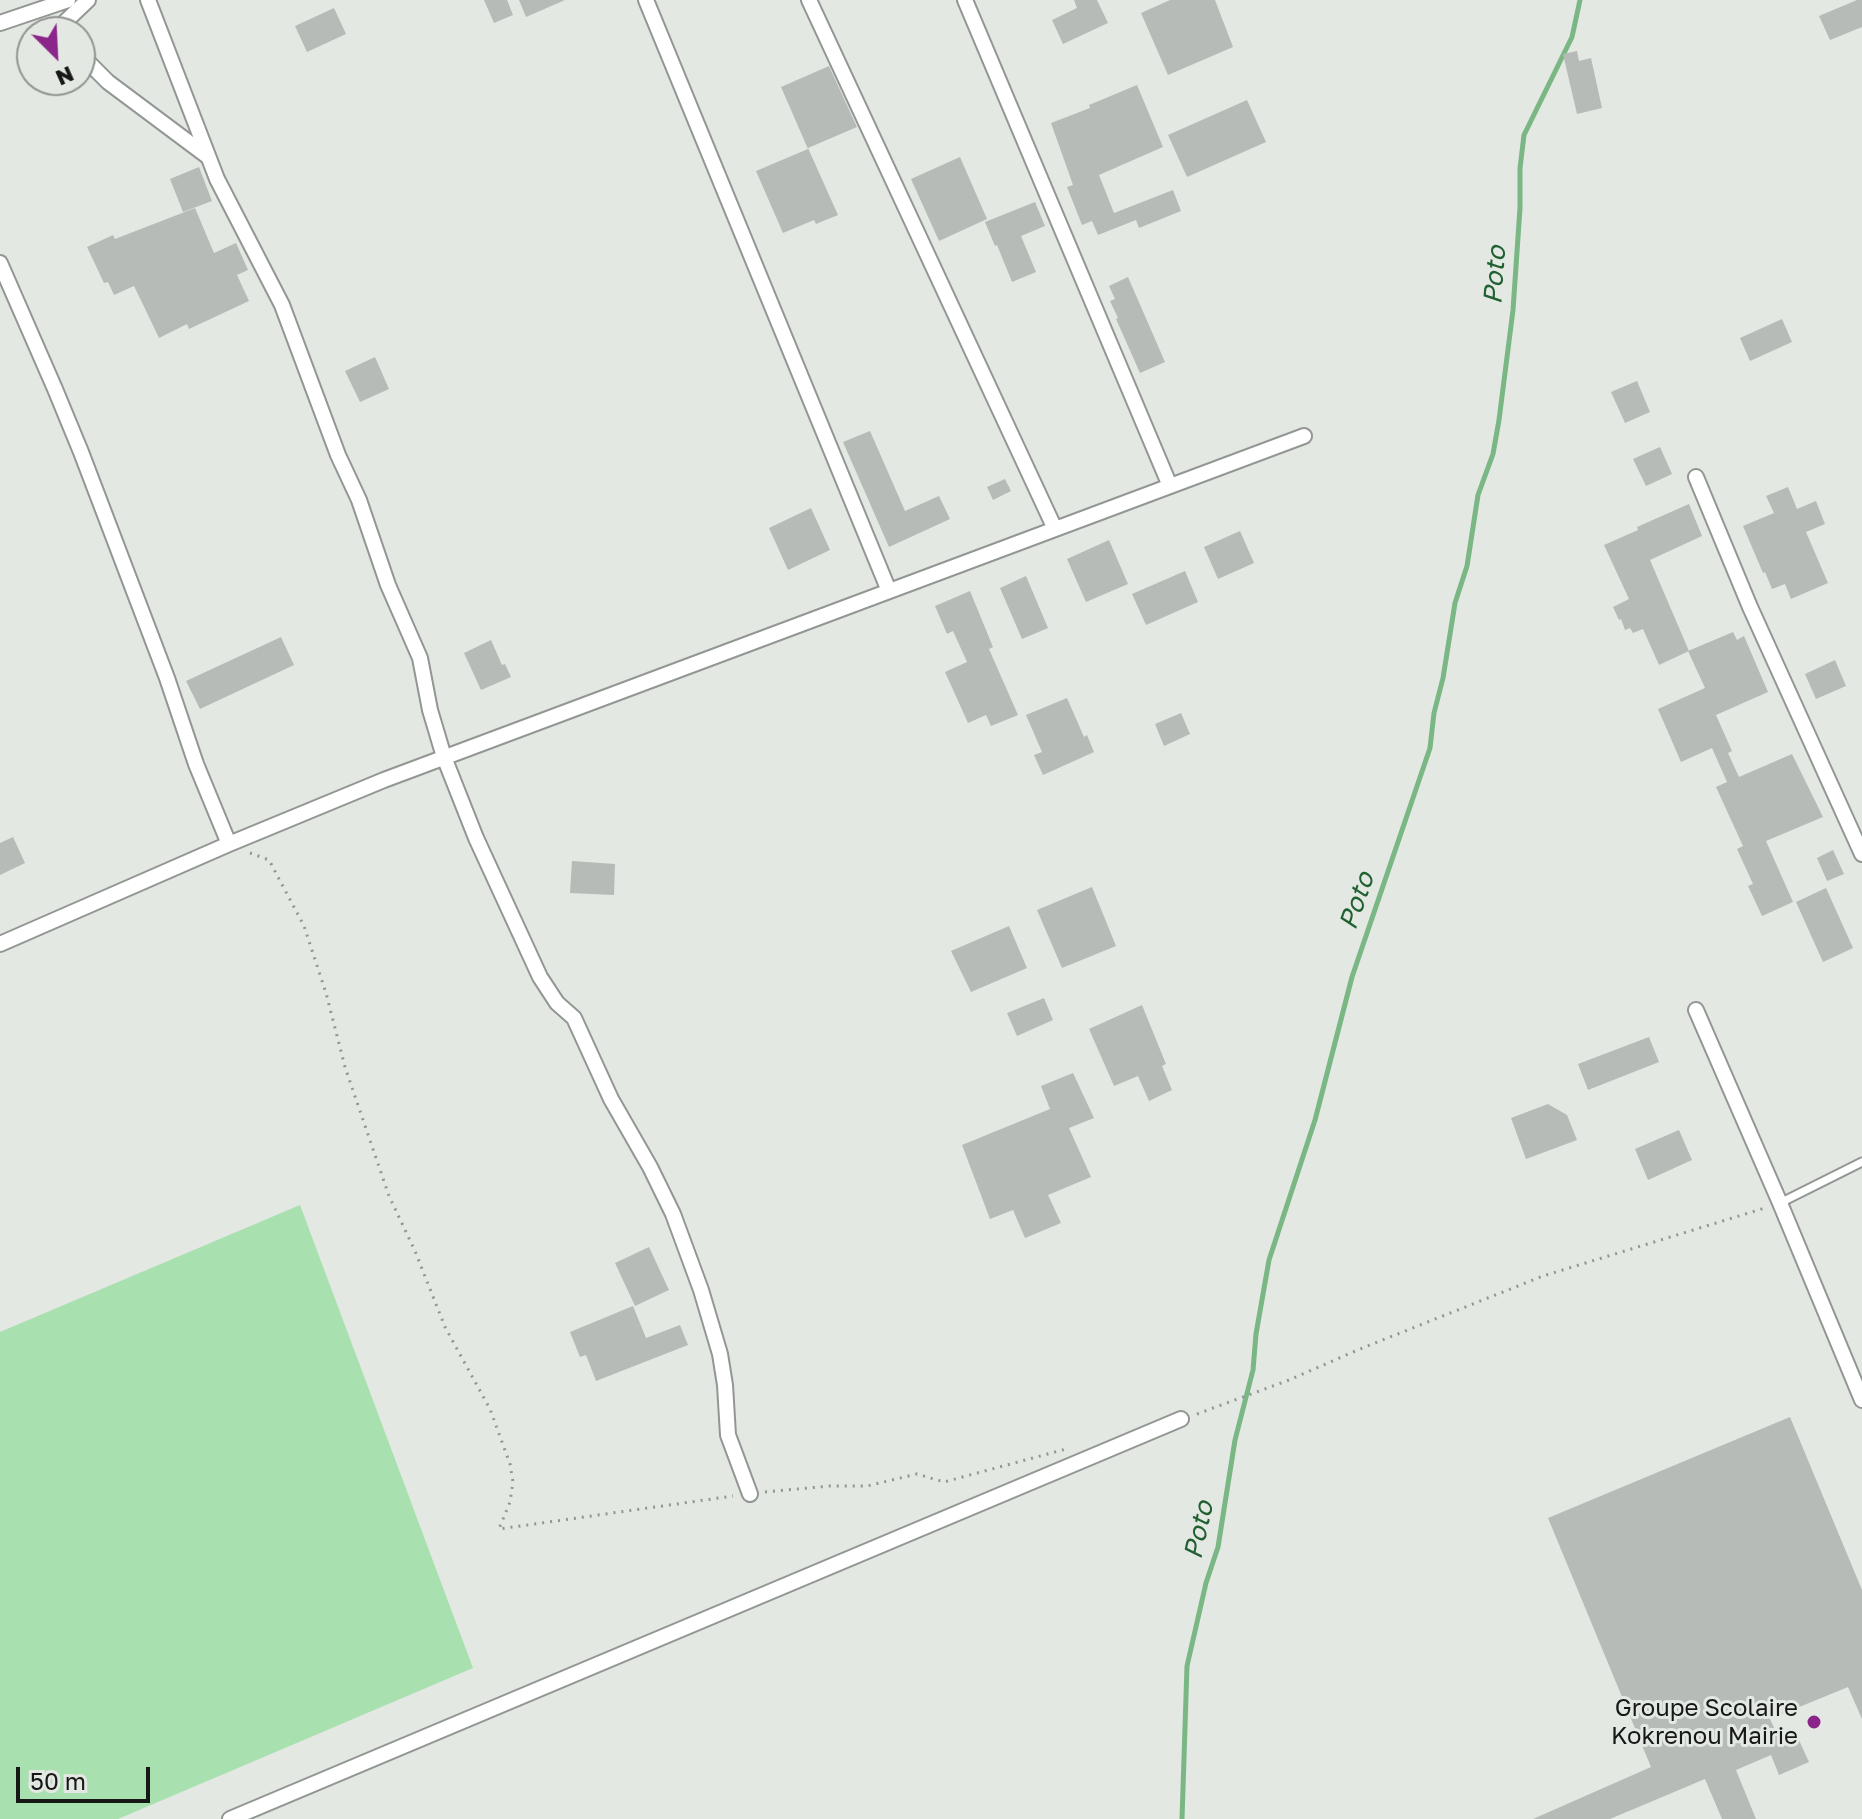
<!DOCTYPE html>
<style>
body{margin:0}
#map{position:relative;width:1862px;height:1819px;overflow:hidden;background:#e3e8e3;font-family:"Golos Text",sans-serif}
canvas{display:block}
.north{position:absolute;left:16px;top:16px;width:80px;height:80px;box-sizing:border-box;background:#e3e8e3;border:2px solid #919591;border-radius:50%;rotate:156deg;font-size:22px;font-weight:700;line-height:32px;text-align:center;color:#161816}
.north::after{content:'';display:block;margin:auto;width:28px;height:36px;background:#8c258a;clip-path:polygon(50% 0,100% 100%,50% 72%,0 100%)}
.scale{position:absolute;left:16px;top:1767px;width:134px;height:36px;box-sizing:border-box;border:4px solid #161816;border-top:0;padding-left:10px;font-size:24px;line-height:28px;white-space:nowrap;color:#161816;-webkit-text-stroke:6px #e3e8e3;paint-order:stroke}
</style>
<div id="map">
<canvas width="1862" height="1819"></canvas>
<div class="north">N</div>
<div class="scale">50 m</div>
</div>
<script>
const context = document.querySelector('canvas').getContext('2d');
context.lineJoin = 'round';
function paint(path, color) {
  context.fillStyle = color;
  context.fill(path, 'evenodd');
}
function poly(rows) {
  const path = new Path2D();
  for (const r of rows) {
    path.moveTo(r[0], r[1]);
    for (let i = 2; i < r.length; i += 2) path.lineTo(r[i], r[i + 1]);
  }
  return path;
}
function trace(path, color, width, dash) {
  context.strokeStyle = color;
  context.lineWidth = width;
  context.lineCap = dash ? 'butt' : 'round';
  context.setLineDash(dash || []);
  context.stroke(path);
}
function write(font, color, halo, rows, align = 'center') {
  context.font = font + ' "Golos Text",sans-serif';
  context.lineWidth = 6;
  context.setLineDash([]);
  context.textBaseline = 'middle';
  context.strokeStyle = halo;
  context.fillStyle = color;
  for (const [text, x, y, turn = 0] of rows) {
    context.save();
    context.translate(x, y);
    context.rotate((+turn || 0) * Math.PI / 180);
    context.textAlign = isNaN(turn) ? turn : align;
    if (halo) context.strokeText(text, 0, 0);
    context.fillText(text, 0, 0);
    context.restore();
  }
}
paint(poly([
 [300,1205,473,1668,118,1819,0,1819,0,1332]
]), '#a8e0b0');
trace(poly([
 [1182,1819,1187,1666,1206,1583,1218,1547,1235,1440,1253,1370,1256,1334,1269,1260,1315,1120,1352,977,1430,748,1434,713,1443,678,1455,603,1467,566,1478,495,1493,454,1499,420,1513,310,1520,208,1520,168,1524,135,1572,37,1580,0]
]), '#7ab784', 5);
paint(poly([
 [484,0,507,0,513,15,494,23],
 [519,0,565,0,526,17],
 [1074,0,1097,0,1108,23,1063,44,1052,20,1077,8],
 [1170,0,1215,0,1233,47,1168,75,1141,13],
 [1857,0,1862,0,1862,27,1830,40,1819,16],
 [334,8,346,34,307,52,295,26],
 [1577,51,1579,61,1591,58,1602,108,1577,114,1563,54],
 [829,66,857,127,808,148,838,215,816,224,814,220,783,233,756,171,808,149,781,87],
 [1137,85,1163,147,1099,175,1114,213,1173,190,1181,211,1139,228,1136,220,1098,235,1092,221,1082,225,1067,187,1073,185,1051,123,1090,108,1089,105],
 [1247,100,1266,142,1187,177,1168,135],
 [960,157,987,219,939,241,911,179],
 [199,167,212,201,183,212,170,179],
 [1035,202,1045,226,1021,236,1036,272,1012,282,997,245,995,246,985,222],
 [195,208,214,253,236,243,248,270,237,275,249,301,189,329,187,324,159,338,134,286,114,295,108,282,104,283,87,247,113,235,115,239],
 [1128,277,1165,362,1140,373,1116,319,1118,318,1110,301,1115,299,1109,286],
 [1782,319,1792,342,1750,361,1740,338],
 [375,357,389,389,360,402,345,371],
 [1637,381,1650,412,1625,423,1611,392],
 [870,431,905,511,939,496,950,519,889,547,843,442],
 [1660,447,1672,474,1646,486,1633,459],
 [1005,479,1011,491,993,500,987,487],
 [1788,487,1797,509,1816,501,1825,524,1806,532,1828,583,1791,599,1785,584,1772,589,1765,572,1763,573,1743,526,1774,513,1766,496],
 [1689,504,1702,536,1650,560,1689,651,1659,665,1643,629,1633,633,1630,628,1625,630,1621,619,1619,620,1613,607,1629,599,1604,545,1638,530,1637,527],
 [811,508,830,550,788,570,769,528],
 [1240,531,1254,563,1218,579,1204,547],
 [1109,540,1128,584,1086,602,1067,559],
 [1185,571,1198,602,1146,625,1132,594],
 [1026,576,1048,628,1022,639,1000,588],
 [970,591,993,647,989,649,1018,715,991,726,986,715,968,723,945,672,967,662,953,631,947,634,935,606],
 [1733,632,1737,640,1744,636,1768,692,1716,715,1732,751,1728,753,1739,777,1792,754,1823,817,1766,841,1793,902,1762,916,1748,886,1753,884,1737,849,1743,846,1716,787,1727,782,1712,748,1681,762,1658,709,1705,688,1688,651],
 [281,637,294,665,200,709,186,681],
 [491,640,502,665,505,664,511,677,481,690,464,653],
 [1835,660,1846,686,1816,699,1805,674],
 [1067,698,1084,737,1087,735,1094,752,1043,775,1034,755,1042,752,1026,715],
 [1181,713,1190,734,1164,746,1155,724],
 [13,837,25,863,0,875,0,843],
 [1833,850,1844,874,1827,881,1817,858],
 [572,861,615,864,614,895,570,893],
 [1092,887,1116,946,1062,968,1037,910],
 [1826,888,1853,948,1823,962,1796,902],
 [1009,926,1027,968,971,992,951,951],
 [1044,998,1053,1020,1017,1036,1007,1013],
 [1142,1005,1166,1064,1162,1066,1172,1090,1149,1101,1138,1076,1114,1086,1089,1029],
 [1649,1037,1659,1062,1588,1090,1578,1064],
 [1073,1073,1094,1118,1069,1128,1091,1177,1048,1195,1061,1223,1025,1238,1013,1210,990,1219,962,1145,1050,1109,1041,1086],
 [1548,1104,1567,1115,1577,1140,1526,1159,1511,1118],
 [1679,1130,1692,1160,1648,1180,1635,1149],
 [649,1247,669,1290,635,1306,615,1263],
 [633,1306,646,1338,680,1325,688,1345,596,1381,586,1355,580,1357,570,1332],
 [1790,1417,1862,1590,1862,1719,1848,1687,1770,1719,1782,1745,1798,1738,1809,1762,1779,1775,1771,1755,1736,1770,1756,1819,1722,1819,1705,1779,1610,1819,1533,1819,1651,1767,1548,1518]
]), '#b6bbb7');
const service = poly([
 [1780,1203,1862,1162]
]);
const minor = poly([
 [148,0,217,179,282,305,338,455,359,500,388,585,420,658,430,710,444,757,476,838,540,977,557,1003,574,1018,611,1099,650,1167,673,1214,701,1290,720,1354,725,1385,728,1435,750,1494],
 [646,0,889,591],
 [809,0,1055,529],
 [965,0,1170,486],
 [0,23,68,0],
 [68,32,65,22,88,0],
 [80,54,108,82,207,156],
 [0,263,55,389,81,452,167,678,196,764,229,844],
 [1696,477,1750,607,1862,854],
 [0,944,229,844,384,780,1304,436],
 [1696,1010,1780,1203,1862,1400],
 [230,1819,1181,1419]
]);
trace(service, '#939794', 11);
trace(minor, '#939794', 18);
trace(poly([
 [250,853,269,860,304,926,326,993,345,1067,389,1196,415,1251,445,1327,490,1409,510,1464,513,1482,510,1502,499,1529,733,1496],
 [1197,1414,1289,1380,1360,1349,1543,1276,1765,1208],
 [765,1492,830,1486,867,1486,917,1474,944,1482,1066,1449]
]), '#929592', 3, [2, 6]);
trace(service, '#fff', 7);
trace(minor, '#fff', 14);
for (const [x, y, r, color] of [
 [1814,1722,8,"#8c258a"]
]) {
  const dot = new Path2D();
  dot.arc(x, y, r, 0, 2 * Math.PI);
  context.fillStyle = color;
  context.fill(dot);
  trace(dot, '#e3e8e3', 3);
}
write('24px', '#161816', '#e3e8e3', [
 ["Groupe Scolaire",1798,1708],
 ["Kokrenou Mairie",1798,1736]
], 'right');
write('italic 26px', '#206031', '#e3e8e3', [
 ["Poto",1495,275,-86],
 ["Poto",1357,901,-71],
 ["Poto",1199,1530,-78]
]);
</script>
